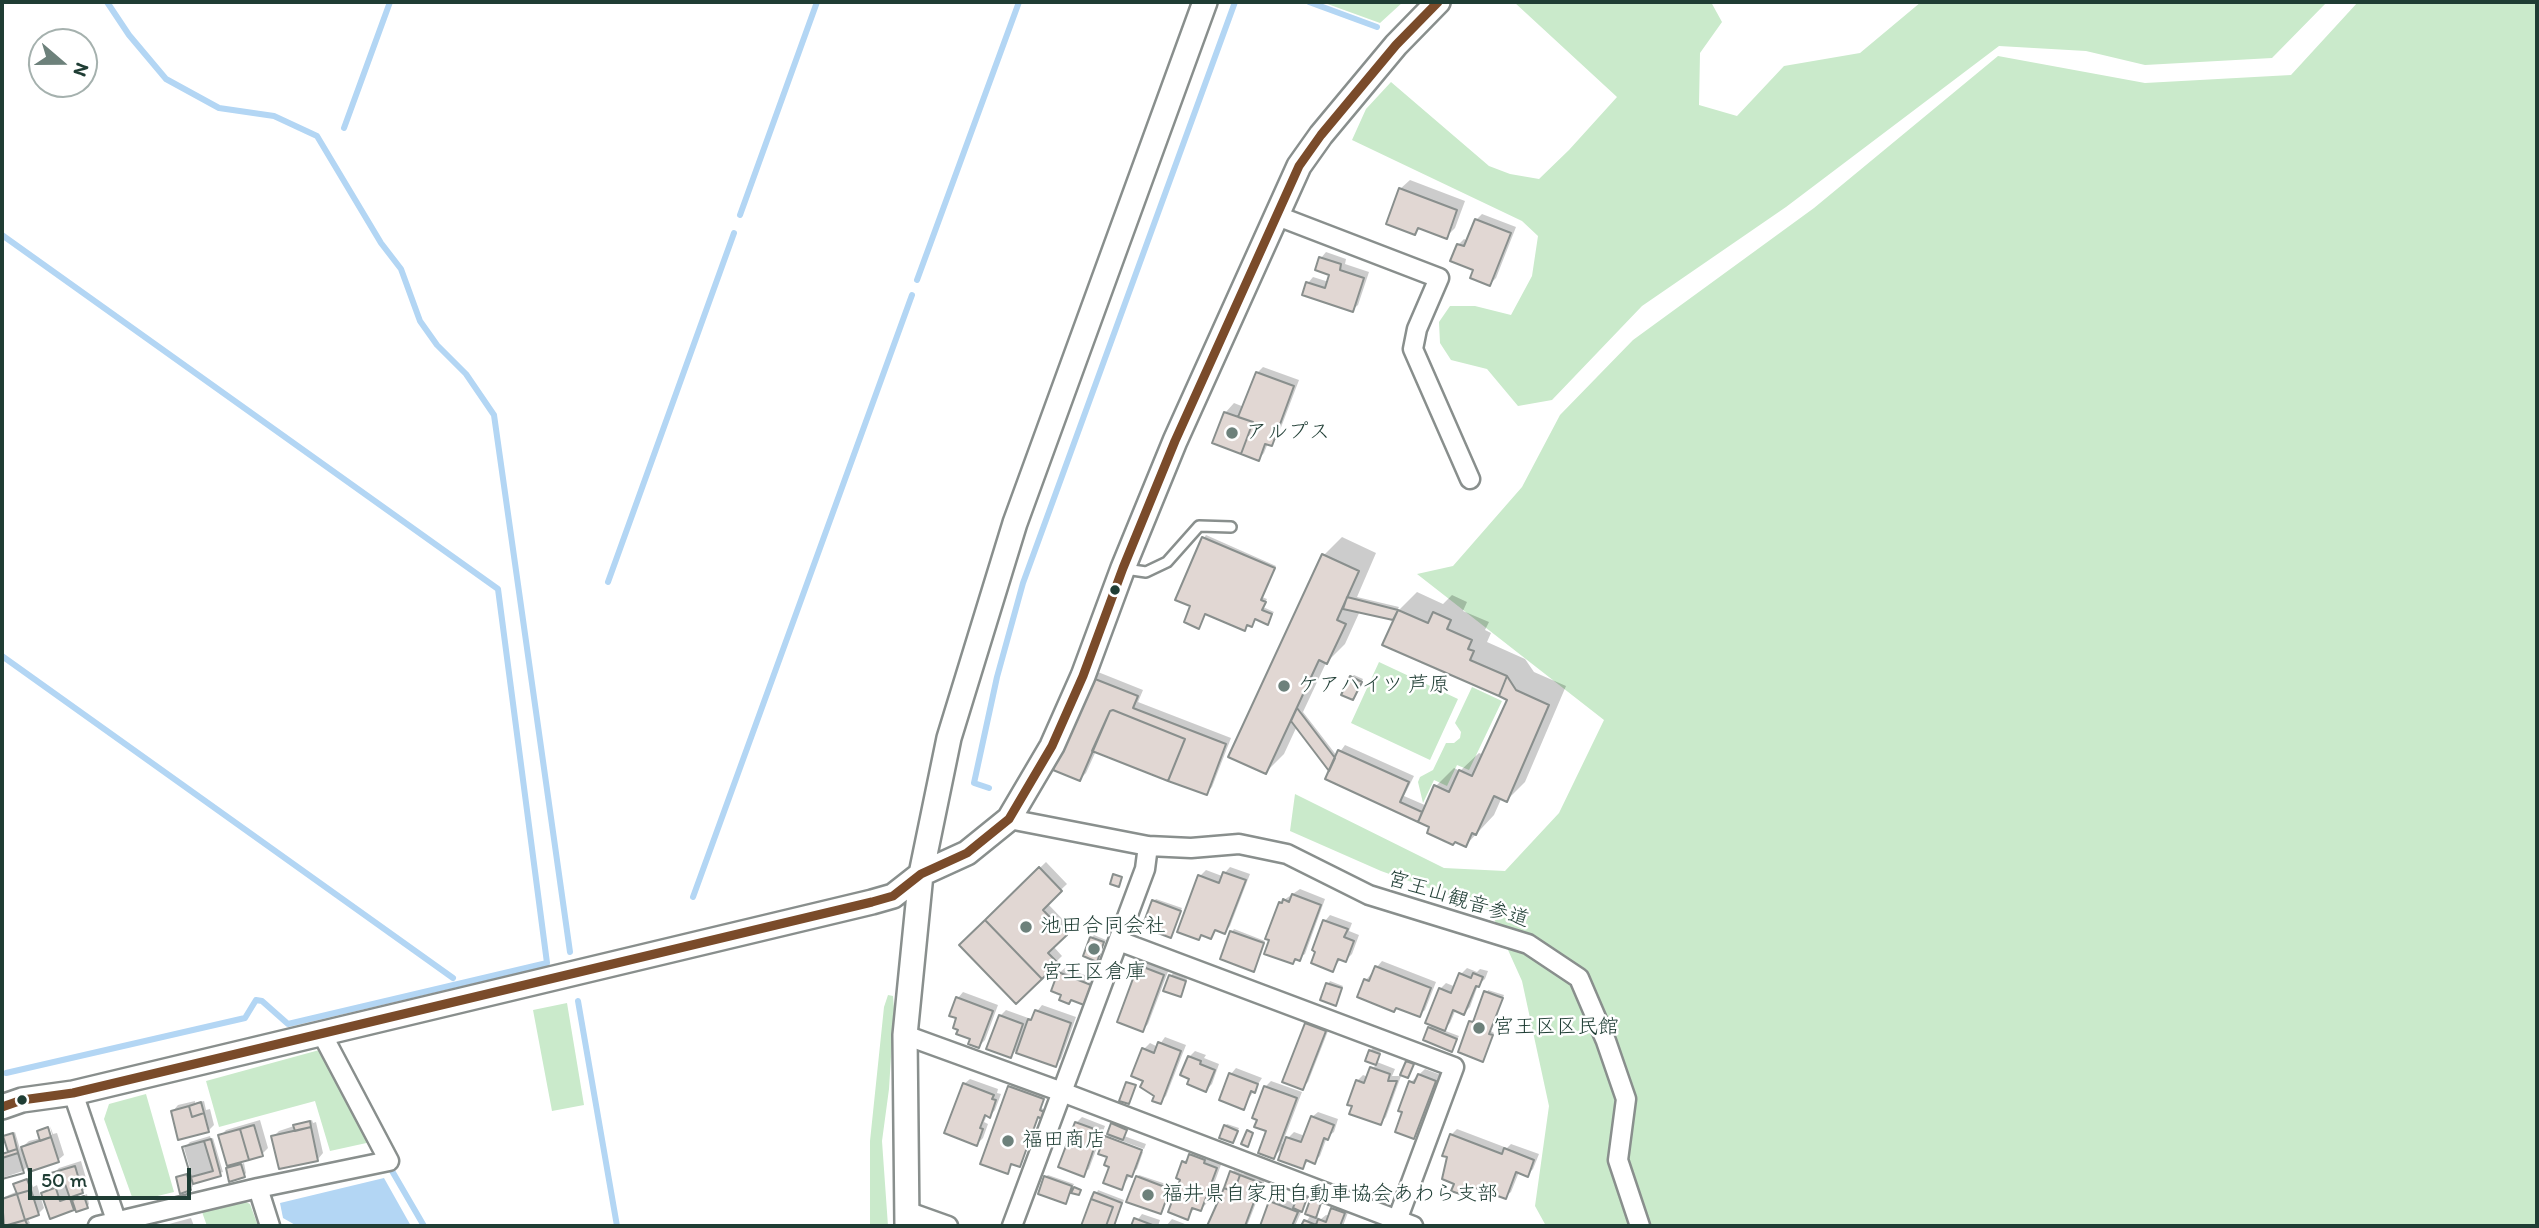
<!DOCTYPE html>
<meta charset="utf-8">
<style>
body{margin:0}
#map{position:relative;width:2539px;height:1228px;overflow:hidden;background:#fff;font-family:Itim,sans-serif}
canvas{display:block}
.frame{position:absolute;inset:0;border:4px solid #1f3d34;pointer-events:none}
.north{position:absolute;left:28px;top:28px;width:70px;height:70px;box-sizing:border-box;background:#fff;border:2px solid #a5b1ae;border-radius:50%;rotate:110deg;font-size:19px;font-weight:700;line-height:28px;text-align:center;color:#1f3d34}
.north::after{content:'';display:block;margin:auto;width:24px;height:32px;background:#6d817b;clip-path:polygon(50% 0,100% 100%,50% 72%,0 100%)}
.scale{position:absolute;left:28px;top:1168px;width:163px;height:32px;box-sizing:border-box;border:4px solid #1f3d34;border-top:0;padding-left:9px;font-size:21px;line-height:24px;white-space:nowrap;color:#1f3d34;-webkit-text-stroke:5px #fff;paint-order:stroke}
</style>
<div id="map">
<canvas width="2539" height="1228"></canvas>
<div class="frame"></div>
<div class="north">N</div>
<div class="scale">50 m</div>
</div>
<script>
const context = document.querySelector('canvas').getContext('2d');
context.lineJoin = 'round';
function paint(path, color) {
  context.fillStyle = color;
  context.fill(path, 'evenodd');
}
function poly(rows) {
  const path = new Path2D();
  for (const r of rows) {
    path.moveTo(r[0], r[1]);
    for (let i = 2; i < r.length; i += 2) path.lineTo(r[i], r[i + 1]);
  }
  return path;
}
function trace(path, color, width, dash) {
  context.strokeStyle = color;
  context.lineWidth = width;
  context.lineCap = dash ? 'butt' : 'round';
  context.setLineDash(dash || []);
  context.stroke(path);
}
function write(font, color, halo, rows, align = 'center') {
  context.font = font + ' Itim,"Klee One",sans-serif';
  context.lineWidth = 5;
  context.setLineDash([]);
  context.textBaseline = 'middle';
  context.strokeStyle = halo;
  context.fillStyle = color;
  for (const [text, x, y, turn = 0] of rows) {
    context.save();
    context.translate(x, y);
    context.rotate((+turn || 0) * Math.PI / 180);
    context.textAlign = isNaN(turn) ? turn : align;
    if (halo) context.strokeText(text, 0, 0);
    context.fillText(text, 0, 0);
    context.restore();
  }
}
paint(poly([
 [1322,2,1403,2,1380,23],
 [1514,2,1711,2,1722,22,1700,53,1699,105,1737,116,1784,66,1860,53,1921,2,2327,2,2272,58,2145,65,2086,51,1999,46,1786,207,1642,306,1552,400,1518,406,1487,369,1451,360,1440,343,1439,322,1450,306,1475,306,1511,315,1532,276,1538,236,1522,221,1352,140,1366,109,1391,82,1489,166,1510,174,1539,179,1569,150,1617,97],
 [2358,2,2537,2,2537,1226,1546,1226,1535,1206,1549,1106,1522,981,1490,910,1381,871,1290,831,1295,794,1444,868,1505,871,1559,813,1604,720,1417,574,1453,566,1522,487,1560,415,1633,340,1814,208,1998,56,2145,83,2291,75],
 [1379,662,1458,699,1430,760,1351,723],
 [1472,687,1502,701,1469,770,1457,765,1447,786,1434,780,1423,803,1418,782,1420,777,1433,770,1446,743,1454,743,1460,738,1461,732,1455,723],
 [888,995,893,996,894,1008,889,1089,882,1141,888,1226,870,1226,870,1141,884,1007],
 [567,1003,584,1105,552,1111,533,1010],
 [323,1049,371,1142,330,1151,315,1101,219,1127,206,1081],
 [146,1094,174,1192,141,1200,132,1197,104,1119,109,1104],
 [244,1201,250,1204,258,1226,207,1226,202,1212]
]), '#caeacb');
paint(poly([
 [384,1178,411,1226,297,1226,283,1218,280,1203]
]), '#b3d6f4');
paint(poly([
 [1410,180,1465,201,1455,228,1446,237,1421,227,1415,233,1400,189],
 [1482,214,1516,227,1496,278,1490,284,1458,245,1464,239,1468,241,1476,220],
 [1326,252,1346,259,1345,264,1369,272,1358,305,1352,310,1308,283,1313,277,1329,282,1331,274,1321,258],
 [1263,367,1299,380,1277,438,1271,444,1268,443,1264,453,1259,459,1225,413,1234,403,1244,407,1257,373],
 [1206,535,1276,566,1262,597,1267,599,1263,607,1274,612,1267,623,1256,618,1252,625,1248,623,1244,629,1206,613,1201,624,1193,605,1204,538],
 [1342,537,1376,553,1357,597,1399,607,1396,613,1417,592,1443,604,1452,595,1467,602,1463,611,1489,622,1485,630,1491,633,1487,642,1525,659,1534,672,1566,686,1525,782,1507,800,1502,797,1494,815,1466,845,1327,779,1334,763,1297,726,1284,754,1266,772,1324,555],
 [1360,611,1395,619,1509,699,1484,755,1479,753,1460,771,1454,768,1436,786,1427,806,1404,796,1414,776,1345,745,1337,756,1303,712,1326,663,1345,644],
 [1098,672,1143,690,1138,702,1231,738,1212,787,1206,793,1096,751,1086,773,1080,779,1092,678],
 [1354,675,1363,679,1353,698,1352,677],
 [1046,862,1067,884,1047,903,1071,928,1053,946,1062,956,1016,1001,961,945],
 [1230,867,1250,874,1230,926,1225,932,1217,929,1211,937,1203,934,1199,938,1200,876,1206,870,1222,876],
 [1300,889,1325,899,1305,954,1292,962,1271,939,1267,938,1281,902],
 [1156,899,1182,908,1170,936,1154,901],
 [1330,915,1352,923,1349,931,1359,935,1352,954,1346,960,1341,958,1333,970,1325,921],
 [1234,929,1265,941,1255,967,1232,932],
 [1094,935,1106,940,1097,959,1091,938],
 [1146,960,1169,969,1148,1024,1143,1030,1140,966],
 [1382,961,1436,982,1425,1010,1419,1015,1366,980],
 [1065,968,1096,979,1089,997,1084,1003,1072,999,1069,1002,1064,994,1059,973],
 [1467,968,1477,972,1480,969,1488,971,1485,979,1478,985,1470,1007,1464,1013,1456,1009,1450,1023,1443,1030,1459,1036,1452,1050,1429,1028,1433,1024,1440,989,1446,983,1456,987,1461,974],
 [1173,973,1187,979,1180,995,1171,976],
 [1330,981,1343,986,1335,1004,1328,984],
 [1488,990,1504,995,1491,1031,1494,1033,1483,1060,1471,1022,1475,1020],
 [963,992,998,1005,985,1040,979,1046,959,1017,958,998],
 [1042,1005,1076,1017,1061,1059,1055,1065,1016,1051,1010,1056,1000,1016,1006,1010,1031,1019],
 [1312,1018,1330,1026,1308,1082,1302,1088,1306,1024],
 [1165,1037,1186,1045,1166,1096,1160,1102,1145,1080,1144,1049,1150,1043,1158,1047],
 [1373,1048,1381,1051,1377,1062,1395,1069,1392,1076,1401,1076,1386,1117,1381,1123,1357,1081,1363,1075,1368,1077,1376,1064,1370,1051],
 [1195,1051,1206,1055,1204,1058,1219,1064,1212,1084,1206,1090,1189,1057],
 [1236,1068,1262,1078,1243,1108,1231,1074],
 [1425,1069,1441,1075,1420,1132,1414,1137,1411,1082],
 [970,1079,998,1089,997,1093,1001,1094,995,1110,990,1116,987,1115,984,1122,988,1124,983,1138,977,1144,964,1084],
 [1271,1081,1302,1092,1282,1144,1294,1132,1305,1136,1312,1117,1318,1112,1338,1119,1334,1132,1327,1137,1320,1156,1314,1162,1309,1160,1303,1167,1285,1145,1274,1157,1268,1130,1265,1087],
 [1012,1084,1045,1096,1041,1108,1046,1110,1042,1117,1038,1116,1022,1162,1012,1162,1007,1172,982,1163],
 [195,1101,195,1103,204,1101,206,1110,210,1109,214,1125,208,1131,173,1111,178,1105],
 [1082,1117,1105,1126,1089,1169,1083,1174,1076,1123],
 [1118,1118,1132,1124,1124,1136,1146,1144,1144,1149,1108,1136,1113,1124],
 [260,1120,268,1148,262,1154,220,1136,226,1130],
 [312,1120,313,1123,316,1122,323,1153,318,1159,273,1137,279,1131],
 [1227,1124,1239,1128,1233,1141,1225,1126],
 [50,1126,53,1134,57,1133,64,1155,58,1160,29,1165,23,1171,2,1178,2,1153,9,1151,5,1136,15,1132,20,1149,29,1141,41,1138,39,1131,41,1129,46,1127,49,1135,52,1135],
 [1457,1129,1507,1148,1511,1144,1539,1154,1533,1169,1527,1175,1519,1172,1511,1192,1505,1197,1472,1185,1465,1194,1456,1183,1449,1156,1451,1135],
 [210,1136,211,1139,213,1138,223,1172,192,1182,193,1186,190,1189,178,1178,191,1172,184,1148,190,1142],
 [1107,1139,1143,1152,1137,1169,1130,1175,1122,1188,1111,1166],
 [1196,1149,1222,1162,1207,1203,1201,1209,1195,1207,1188,1218,1182,1179,1184,1162],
 [81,1161,88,1185,83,1191,75,1194,77,1198,87,1194,89,1204,87,1207,75,1206,73,1209,43,1193,49,1187,56,1185,53,1174,59,1168],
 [244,1163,246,1173,244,1176,228,1169],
 [1234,1170,1244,1174,1248,1170,1266,1177,1247,1226,1209,1226],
 [1048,1175,1074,1184,1066,1202,1045,1177],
 [1139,1175,1172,1186,1161,1212,1137,1177],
 [30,1178,33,1187,37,1185,44,1208,38,1214,27,1217,30,1223,27,1226,2,1226,2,1198,18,1191,15,1184],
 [1098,1190,1124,1200,1114,1226,1083,1226],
 [1302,1194,1308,1196,1295,1226,1262,1226,1271,1202,1276,1197,1297,1204],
 [1314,1198,1322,1201,1315,1216,1321,1219,1326,1215,1330,1216,1338,1203,1350,1207,1343,1226,1303,1226,1311,1215,1311,1201],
 [1142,1214,1160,1220,1158,1226,1133,1226],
 [191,1218,194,1226,167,1226,169,1224],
 [1172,1219,1190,1226,1166,1226]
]), '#0003');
trace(poly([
 [107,2,129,35,166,79,219,108,274,116,317,136,381,243,401,269,420,321,437,345,466,374,494,415,570,952],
 [1309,2,1377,27],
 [344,128,390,2],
 [740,215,817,2],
 [2,235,498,589,547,963,288,1024,262,1001,256,1000,245,1018,6,1073],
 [917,280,1019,2],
 [608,582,734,233],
 [2,656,453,978],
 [989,788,974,783,997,677,1023,583,1235,2],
 [693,897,912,295],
 [578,1001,617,1226],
 [388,1164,424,1226]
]), '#b3d6f4', 6);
const building = poly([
 [1399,188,1457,210,1447,239,1418,228,1415,235,1386,224,1399,188],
 [1475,219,1511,233,1490,286,1470,278,1473,270,1450,261,1457,244,1464,246,1475,219],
 [1319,257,1341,264,1340,270,1364,278,1353,312,1302,295,1306,282,1325,288,1329,275,1315,270,1319,257],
 [1256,372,1294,386,1272,446,1265,444,1259,461,1241,454,1253,422,1238,417,1256,372],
 [1224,412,1253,422,1241,454,1212,443,1224,412],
 [1202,537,1275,568,1261,600,1266,602,1262,610,1272,614,1268,625,1255,619,1252,627,1247,625,1245,631,1205,614,1199,629,1184,622,1190,606,1175,600,1202,537],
 [1322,554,1359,571,1337,620,1346,624,1327,664,1319,660,1266,774,1228,757,1322,554],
 [1347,597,1398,610,1393,620,1343,609,1347,597],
 [1398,610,1428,623,1433,612,1451,620,1447,629,1472,640,1468,649,1474,651,1470,660,1507,676,1499,696,1382,645,1398,610],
 [1350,676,1362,682,1353,700,1341,695,1350,676],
 [1507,676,1516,690,1549,705,1507,802,1494,796,1476,835,1472,833,1466,847,1455,842,1453,845,1427,833,1429,827,1418,822,1434,785,1449,792,1459,770,1472,776,1507,700,1499,696,1507,676],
 [1090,677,1138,696,1133,708,1226,744,1207,795,1168,781,1185,739,1113,710,1110,711,1080,781,1053,770,1090,677],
 [1297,708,1335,758,1329,771,1291,721,1297,708],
 [1113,710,1185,739,1168,781,1092,751,1110,711,1113,710],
 [1338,750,1409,782,1400,802,1422,812,1418,822,1325,779,1338,750],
 [1039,867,1062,891,1043,910,1067,935,1048,953,1058,963,1042,979,985,920,1039,867],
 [1223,872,1246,880,1225,934,1215,930,1211,939,1201,935,1199,940,1177,932,1198,875,1219,883,1223,872],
 [1113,874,1122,877,1119,887,1110,884,1113,874],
 [1292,894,1321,905,1300,961,1295,959,1293,964,1264,954,1269,940,1265,939,1279,902,1282,903,1283,899,1289,902,1292,894],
 [1152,900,1181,911,1171,938,1142,927,1152,900],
 [985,920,1042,979,1016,1004,959,945,985,920],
 [1323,920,1348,929,1344,937,1354,941,1346,962,1338,959,1333,972,1311,963,1315,952,1312,950,1323,920],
 [1230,931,1264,943,1254,972,1220,959,1230,931],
 [1090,937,1104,942,1097,962,1083,956,1090,937],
 [1138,965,1164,975,1143,1032,1117,1022,1138,965],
 [1375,966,1431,988,1420,1017,1396,1008,1394,1012,1357,997,1364,979,1369,981,1375,966],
 [1058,972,1091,985,1084,1005,1071,1000,1069,1004,1059,1000,1061,995,1051,991,1058,972],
 [1459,973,1471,978,1473,973,1483,977,1479,987,1476,986,1464,1015,1453,1010,1445,1031,1425,1023,1439,988,1451,993,1459,973],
 [1169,975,1186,981,1181,997,1163,991,1169,975],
 [1326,983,1342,988,1336,1006,1320,1000,1326,983],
 [1484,991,1503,998,1489,1034,1493,1035,1483,1062,1458,1052,1469,1021,1473,1022,1484,991],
 [956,997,993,1011,979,1048,968,1044,970,1039,956,1034,958,1030,953,1028,956,1018,949,1016,956,997],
 [1035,1010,1071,1023,1056,1067,1016,1053,1028,1019,1031,1020,1035,1010],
 [999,1015,1023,1024,1011,1058,986,1049,999,1015],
 [1305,1023,1326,1031,1303,1090,1282,1082,1305,1023],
 [1428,1027,1457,1039,1452,1052,1423,1040,1428,1027],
 [1158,1042,1181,1051,1161,1104,1152,1101,1154,1096,1140,1087,1143,1081,1131,1076,1142,1048,1154,1053,1158,1042],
 [1369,1050,1380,1054,1376,1065,1365,1061,1369,1050],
 [1188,1056,1201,1061,1200,1064,1215,1070,1206,1092,1187,1084,1189,1079,1180,1075,1188,1056],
 [1406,1061,1414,1064,1408,1078,1400,1075,1406,1061],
 [1370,1067,1390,1074,1388,1081,1397,1081,1381,1125,1349,1114,1352,1106,1347,1105,1356,1080,1364,1083,1370,1067],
 [1229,1073,1258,1084,1255,1093,1251,1091,1244,1110,1219,1100,1229,1073],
 [1418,1074,1436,1081,1414,1139,1395,1132,1402,1112,1398,1111,1409,1081,1414,1083,1418,1074],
 [1126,1082,1136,1085,1129,1104,1119,1101,1126,1082],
 [963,1083,994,1095,992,1099,996,1100,990,1118,985,1115,980,1128,983,1129,977,1146,944,1133,963,1083],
 [1008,1086,1044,1099,1040,1110,1044,1112,1042,1119,1038,1117,1020,1167,1011,1164,1008,1174,980,1164,1008,1086],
 [1264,1086,1297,1098,1274,1159,1258,1153,1266,1131,1254,1127,1257,1120,1252,1118,1264,1086],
 [201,1102,204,1113,192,1117,189,1106,201,1102],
 [189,1106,192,1117,204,1113,209,1132,178,1140,171,1111,189,1106],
 [1311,1116,1334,1125,1328,1140,1324,1138,1315,1164,1306,1160,1303,1169,1278,1160,1286,1137,1301,1142,1311,1116],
 [310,1121,311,1127,295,1131,293,1125,310,1121],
 [1075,1122,1100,1131,1084,1177,1058,1167,1075,1122],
 [1111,1123,1127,1130,1123,1140,1107,1134,1111,1123],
 [254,1125,263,1156,249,1160,240,1129,254,1125],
 [1224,1125,1238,1131,1233,1143,1219,1138,1224,1125],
 [48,1127,51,1137,40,1141,37,1131,48,1127],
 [311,1127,318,1161,279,1169,271,1136,311,1127],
 [240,1129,249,1160,227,1166,218,1135,240,1129],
 [1247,1130,1253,1133,1248,1147,1241,1144,1247,1130],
 [13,1133,17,1149,8,1152,3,1136,13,1133],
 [1450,1134,1502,1154,1504,1148,1534,1160,1528,1177,1516,1172,1506,1199,1470,1186,1466,1196,1451,1191,1454,1184,1442,1179,1447,1157,1442,1156,1450,1134],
 [1105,1136,1142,1150,1132,1177,1127,1175,1122,1190,1103,1183,1109,1167,1104,1165,1107,1157,1098,1154,1105,1136],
 [51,1137,59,1162,29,1172,21,1147,51,1137],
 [211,1139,221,1176,193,1184,182,1147,211,1139],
 [204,1141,213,1171,191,1177,182,1147,204,1141],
 [17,1149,24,1173,2,1179,2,1154,17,1149],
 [18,1153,24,1173,2,1179,2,1158,18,1153],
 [1189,1154,1205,1160,1204,1163,1217,1168,1201,1211,1192,1208,1188,1220,1168,1212,1180,1180,1176,1178,1182,1161,1186,1163,1189,1154],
 [241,1164,245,1177,229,1182,226,1168,241,1164],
 [75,1166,83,1193,60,1201,51,1173,75,1166],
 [1230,1171,1240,1175,1234,1192,1224,1188,1230,1171],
 [187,1174,191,1190,180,1194,176,1177,187,1174],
 [1240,1175,1261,1183,1245,1226,1207,1226,1224,1188,1234,1192,1240,1175],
 [1044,1176,1072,1186,1066,1204,1038,1194,1044,1176],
 [1136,1176,1170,1189,1161,1214,1126,1202,1136,1176],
 [27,1179,31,1190,17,1194,13,1184,27,1179],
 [65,1184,74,1210,50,1219,41,1193,65,1184],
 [1074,1187,1081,1190,1079,1195,1071,1193,1074,1187],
 [31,1190,39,1215,25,1220,17,1194,31,1190],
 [1094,1192,1122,1203,1114,1226,1106,1226,1113,1207,1091,1199,1094,1192],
 [17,1194,25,1220,4,1226,2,1199,17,1194],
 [1298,1195,1307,1198,1302,1212,1293,1208,1298,1195],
 [84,1196,88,1208,76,1212,72,1200,84,1196],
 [1091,1199,1113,1207,1106,1226,1081,1226,1091,1199],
 [1310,1200,1321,1203,1316,1218,1305,1214,1310,1200],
 [1269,1201,1298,1212,1292,1226,1260,1226,1269,1201],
 [1331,1208,1345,1213,1340,1226,1301,1226,1304,1220,1316,1225,1318,1219,1326,1222,1331,1208],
 [1134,1218,1155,1226,1131,1226,1134,1218],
 [25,1220,28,1226,5,1226,25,1220]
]);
paint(building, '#e1d7d3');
trace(building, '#898f8d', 2);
const service = poly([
 [1125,569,1146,572,1167,562,1199,526,1231,527]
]);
const minor = poly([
 [1275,215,1439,278,1417,329,1413,349,1470,479],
 [1009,819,1148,846,1191,848,1239,844,1287,854,1369,895,1528,944,1579,978,1606,1041,1626,1099,1618,1160,1640,1226],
 [1119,941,1454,1067,1395,1226],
 [905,1035,1062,1092,1413,1226],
 [73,1093,118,1226],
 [258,1188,270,1226],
 [906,1211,948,1226],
 [98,1226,258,1188,389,1161,322,1034],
 [1012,1226,1145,869,1148,846]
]);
const tertiary = poly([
 [2,1107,22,1100,73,1093,872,902,893,896,921,874,967,853,1009,819,1052,746,1083,676,1123,568,1175,441,1299,166,1321,135,1396,45,1438,2],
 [907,1226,905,1035,921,874,949,738,1015,523,1205,2]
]);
trace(service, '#898f8d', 14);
trace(minor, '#898f8d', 23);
trace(tertiary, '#898f8d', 28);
trace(service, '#fff', 9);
trace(minor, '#fff', 18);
trace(tertiary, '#fff', 23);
trace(poly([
 [2,1107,22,1100,73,1093,872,902,893,896,921,874,967,853,1009,819,1052,746,1083,676,1123,568,1175,441,1299,166,1321,135,1396,45,1438,2]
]), '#7a4b2a', 9);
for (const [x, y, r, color] of [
 [1232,433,7,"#6d817b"],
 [1115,590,6,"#1f3d34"],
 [1284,686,7,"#6d817b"],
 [1026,927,7,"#6d817b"],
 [1094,949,7,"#6d817b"],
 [1479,1028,7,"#6d817b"],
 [22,1100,6,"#1f3d34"],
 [1008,1141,7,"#6d817b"],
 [1148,1195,7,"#6d817b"]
]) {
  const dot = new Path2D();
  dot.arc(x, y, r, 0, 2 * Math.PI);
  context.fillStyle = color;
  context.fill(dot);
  trace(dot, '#fff', 2.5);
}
write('21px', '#1f3d34', '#fff', [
 ["アルプス",1246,433],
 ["ケアハイツ 芦原",1298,686],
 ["池田合同会社",1040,927],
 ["宮王区倉庫",1094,973,"center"],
 ["宮王区区民館",1493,1028],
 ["福田商店",1022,1141],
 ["福井県自家用自動車協会あわら支部",1162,1195]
], 'left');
write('21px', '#1f3d34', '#fff', [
 ["宮王山観音参道",1458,900,17]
]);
</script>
